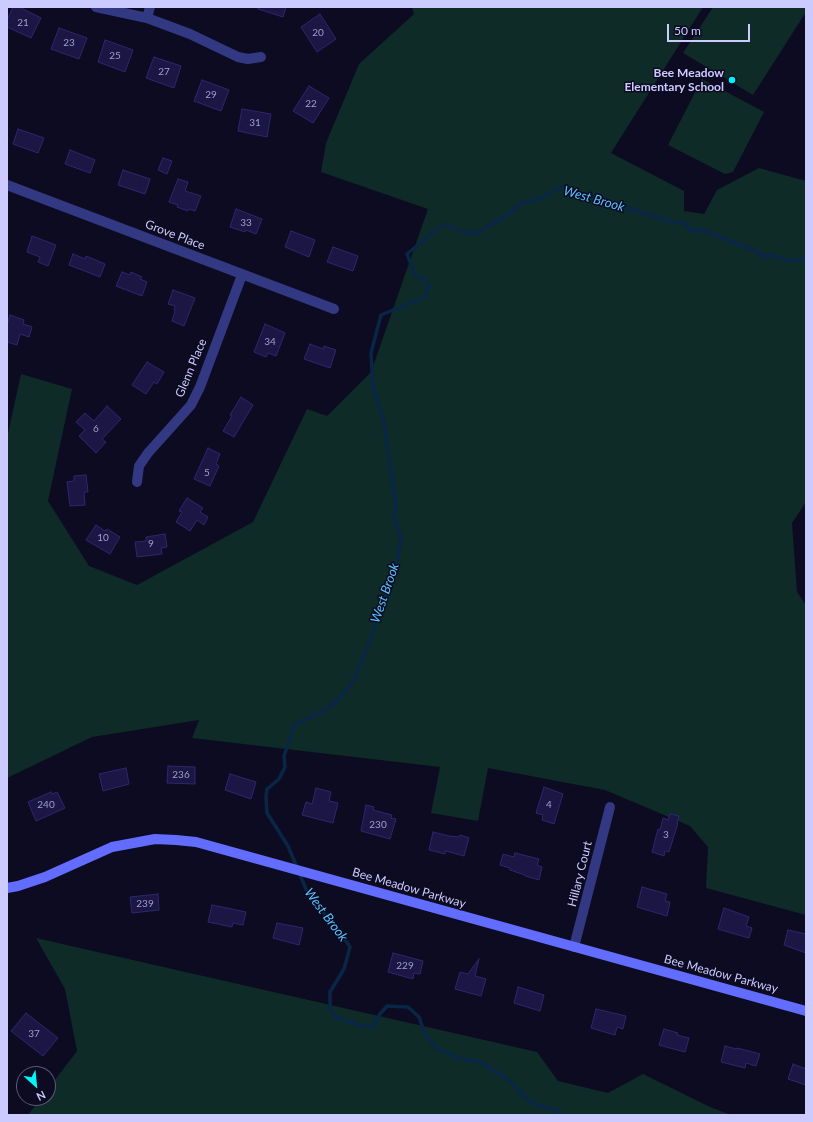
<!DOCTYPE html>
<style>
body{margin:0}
#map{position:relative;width:813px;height:1122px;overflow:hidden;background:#0d0b21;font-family:Lato,sans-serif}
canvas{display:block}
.frame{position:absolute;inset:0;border:8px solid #cccbff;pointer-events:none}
.north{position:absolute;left:16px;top:1066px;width:40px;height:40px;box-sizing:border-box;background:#0d0b21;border:1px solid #59587a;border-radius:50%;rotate:153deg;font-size:11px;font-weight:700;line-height:16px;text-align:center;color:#cccbff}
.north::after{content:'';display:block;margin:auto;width:14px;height:18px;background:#00f5f6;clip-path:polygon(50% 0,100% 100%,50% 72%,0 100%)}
.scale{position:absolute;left:667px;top:24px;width:83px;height:18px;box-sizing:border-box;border:2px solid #cccbff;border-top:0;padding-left:5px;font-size:12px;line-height:14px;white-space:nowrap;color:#cccbff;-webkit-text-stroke:3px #0d0b21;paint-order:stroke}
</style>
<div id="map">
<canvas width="813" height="1122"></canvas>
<div class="frame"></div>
<div class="north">N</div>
<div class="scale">50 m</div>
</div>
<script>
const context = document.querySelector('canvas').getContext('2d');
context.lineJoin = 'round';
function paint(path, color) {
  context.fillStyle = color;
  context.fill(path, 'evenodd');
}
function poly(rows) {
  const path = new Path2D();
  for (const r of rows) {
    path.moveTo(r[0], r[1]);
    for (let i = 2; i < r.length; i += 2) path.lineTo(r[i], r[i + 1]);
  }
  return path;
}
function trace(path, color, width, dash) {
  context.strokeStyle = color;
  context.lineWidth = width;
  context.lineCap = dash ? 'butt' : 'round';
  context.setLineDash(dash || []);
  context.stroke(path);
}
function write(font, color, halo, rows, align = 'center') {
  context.font = font + ' Lato,sans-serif';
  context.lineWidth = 3;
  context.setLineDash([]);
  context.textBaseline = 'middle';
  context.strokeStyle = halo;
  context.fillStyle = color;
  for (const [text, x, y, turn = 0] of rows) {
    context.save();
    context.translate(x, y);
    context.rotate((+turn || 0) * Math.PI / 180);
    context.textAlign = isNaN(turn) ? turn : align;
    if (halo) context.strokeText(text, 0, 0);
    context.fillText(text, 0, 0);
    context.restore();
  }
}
paint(poly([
 [412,7,703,7,611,153,684,191,684,211,704,214,717,190,759,168,806,181,806,502,792,523,797,592,806,605,806,915,706,888,708,847,690,826,605,790,488,768,478,821,431,813,440,767,192,738,199,720,92,737,7,778,7,526,8,521,7,519,7,438,21,374,72,389,48,501,89,566,137,585,253,522,307,409,327,416,371,372,428,209,321,172,326,143,359,64,414,14],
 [713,7,806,7,806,12,753,95,683,53],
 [702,79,764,112,733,172,725,174,668,145],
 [36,938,537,1052,558,1081,608,1093,643,1074,710,1107,731,1115,28,1115,41,1098,48,1098,48,1089,77,1051,65,989]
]), '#0e2b27');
trace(poly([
 [561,1115,556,1110,539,1106,527,1099,511,1082,481,1062,461,1059,437,1049,425,1034,419,1017,408,1007,387,1006,380,1014,373,1027,362,1026,334,1016,330,1008,330,992,344,969,350,947,340,932,308,894,288,846,267,813,266,797,267,789,279,779,285,767,284,756,290,739,294,725,320,713,337,701,352,683,364,656,395,573,401,537,394,518,396,505,384,423,373,385,371,353,381,315,425,297,429,286,424,279,415,275,407,254,444,224,464,232,474,234,500,220,522,203,537,200,561,187,675,223,685,223,688,228,694,232,700,229,758,252,763,257,771,255,789,261,806,259]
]), '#092647', 3.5);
const building = poly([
 [13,7,19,7,41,18,31,38,7,27,7,20,13,7],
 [258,7,286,7,283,17,258,9,258,7],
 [320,14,336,39,317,52,301,27,320,14],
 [59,28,87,38,79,59,51,49,59,28],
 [105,40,133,50,125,72,98,62,105,40],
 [154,57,181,66,174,88,146,78,154,57],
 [202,80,229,90,221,111,194,101,202,80],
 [309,86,329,98,313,123,293,111,309,86],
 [242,109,271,114,267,137,238,131,242,109],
 [18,129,44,138,38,153,13,144,18,129],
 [70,150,95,160,90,173,65,164,70,150],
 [163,158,172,161,167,174,158,170,163,158],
 [123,170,150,179,145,194,118,185,123,170],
 [178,179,188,182,185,191,201,196,195,211,189,209,188,211,177,207,178,205,169,202,178,179],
 [236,209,262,219,256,234,246,230,245,232,230,227,236,209],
 [291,231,315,240,309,257,285,247,291,231],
 [32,236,56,245,48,266,38,262,40,257,27,252,32,236],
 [333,247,358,256,353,271,327,262,333,247],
 [73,254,85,259,86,256,105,264,100,277,69,265,73,254],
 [122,272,130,275,131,272,142,277,140,279,147,282,142,296,116,286,122,272],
 [173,290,195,298,184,326,172,321,175,311,174,310,175,306,168,304,173,290],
 [10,315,24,320,23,324,32,327,29,337,20,334,17,345,7,342,7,325,10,315],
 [265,324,285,333,276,356,268,353,266,357,254,352,265,324],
 [310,344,323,349,324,346,336,350,330,368,304,359,310,344],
 [147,362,164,372,157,384,154,382,146,394,132,385,147,362],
 [241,397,253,405,234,437,223,431,232,416,230,415,241,397],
 [107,406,121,419,102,439,106,442,96,453,79,436,85,430,76,422,85,413,94,421,107,406],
 [208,448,220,454,216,464,219,466,210,486,194,479,208,448],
 [86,475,88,492,84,492,85,505,70,506,67,482,74,481,74,476,86,475],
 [187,498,203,508,200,512,208,517,204,525,197,520,190,531,176,522,182,512,179,511,187,498],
 [96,525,105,531,107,529,120,537,110,554,86,540,96,525],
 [165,534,167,547,161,548,162,554,137,557,135,542,146,541,146,537,165,534],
 [168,766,195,767,195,784,167,783,168,766],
 [126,768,129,784,103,791,99,774,126,768],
 [230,774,256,782,251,799,225,790,230,774],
 [544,787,563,794,554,824,542,820,543,815,536,813,544,787],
 [316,788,331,792,329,801,338,803,333,823,302,815,306,802,312,804,316,788],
 [51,792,52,794,57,792,65,808,36,821,28,802,51,792],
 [366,805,374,807,373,810,392,815,391,818,396,819,390,839,361,831,366,805],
 [670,814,679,816,677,823,678,823,669,852,665,851,664,856,652,852,658,829,660,830,663,818,668,820,670,814],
 [433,832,449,836,459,837,460,835,469,838,464,856,446,851,445,854,429,850,433,832],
 [515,853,539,859,537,865,542,867,539,880,525,876,525,875,510,870,510,868,500,865,503,854,514,857,515,853],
 [642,887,667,894,665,901,670,902,667,916,637,907,642,887],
 [158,894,159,910,132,913,130,897,158,894],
 [212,905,246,912,243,925,233,923,232,927,208,922,212,905],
 [724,908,749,917,746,926,752,928,749,938,718,929,724,908],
 [277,923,303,928,299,945,273,938,277,923],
 [788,930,806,934,806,953,784,945,788,930],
 [393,953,423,961,420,974,414,973,413,979,388,972,393,953],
 [479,959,475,976,486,979,481,996,455,989,460,972,468,974,479,959],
 [518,987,544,995,540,1011,514,1003,518,987],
 [596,1009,626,1016,623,1029,617,1027,615,1035,591,1028,596,1009],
 [26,1013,58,1038,43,1056,11,1031,26,1013],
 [664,1029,678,1033,677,1035,689,1038,685,1052,659,1045,664,1029],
 [725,1046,736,1049,737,1048,760,1054,756,1066,746,1063,745,1068,721,1062,725,1046],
 [793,1064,806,1069,806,1085,788,1079,793,1064]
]);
paint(building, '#1b1643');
trace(building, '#2e2770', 1);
trace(poly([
 [96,7,147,18],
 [150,7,147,18,190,34,238,57,248,59,261,57],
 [7,185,334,309],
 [137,482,139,466,148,453,191,405,200,387,242,275],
 [574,947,610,807]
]), '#333883', 10);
trace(poly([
 [7,888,18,886,45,877,112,847,155,839,176,840,196,842,806,1011]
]), '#626dff', 10);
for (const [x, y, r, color] of [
 [732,80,4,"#00f5f6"]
]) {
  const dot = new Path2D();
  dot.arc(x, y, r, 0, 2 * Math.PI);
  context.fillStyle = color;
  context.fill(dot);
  trace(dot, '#0d0b21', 1.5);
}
write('10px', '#a09ed0', null, [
 ["21",23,23],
 ["20",318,33],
 ["23",69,43],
 ["25",115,56],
 ["27",164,72],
 ["29",211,95],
 ["22",311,104],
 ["31",255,123],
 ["33",246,223],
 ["34",270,342],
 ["6",96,429],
 ["5",207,473],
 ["10",103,538],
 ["9",151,544],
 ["236",181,775],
 ["240",46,805],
 ["4",549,805],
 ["230",378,825],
 ["3",666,835],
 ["239",145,904],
 ["229",405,966],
 ["37",34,1034]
]);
write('bold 12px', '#cccbff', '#0d0b21', [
 ["Bee Meadow",724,73],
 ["Elementary School",724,87]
], 'right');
write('12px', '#cccbff', '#0d0b21', [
 ["Grove Place",175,235,21],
 ["Glenn Place",191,368,-67],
 ["Hillary Court",580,874,-76],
 ["Bee Meadow Parkway",409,888,16],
 ["Bee Meadow Parkway",721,974,15]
]);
write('italic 13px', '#59c2ff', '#0d0b21', [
 ["West Brook",594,199,16],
 ["West Brook",385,593,-71],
 ["West Brook",326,915,53]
]);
</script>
